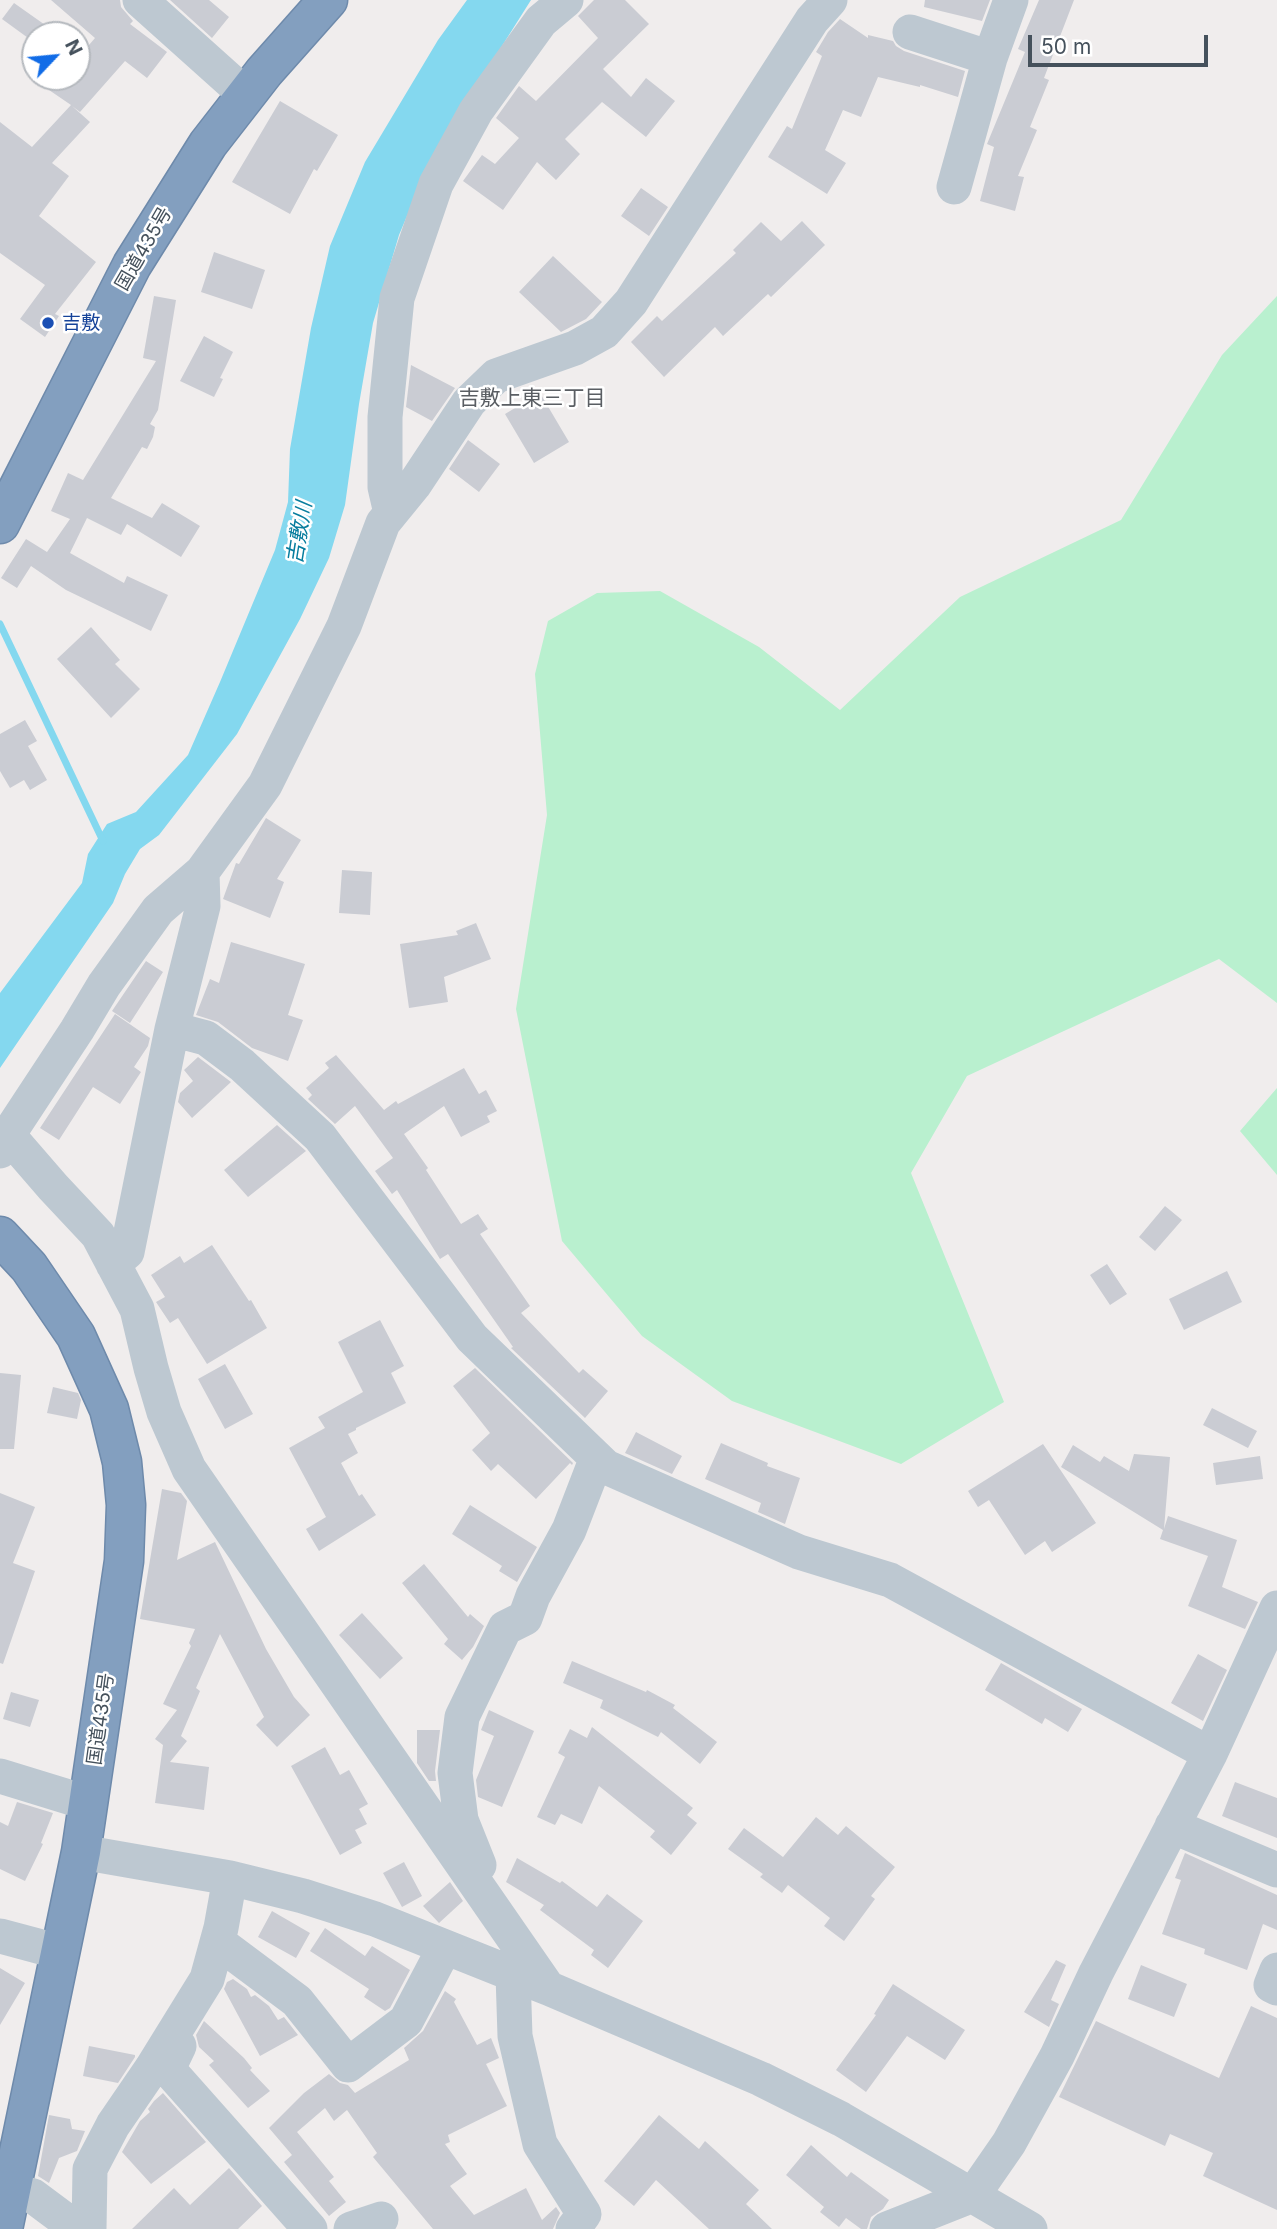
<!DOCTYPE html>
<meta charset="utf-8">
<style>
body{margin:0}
#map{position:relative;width:1277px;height:2229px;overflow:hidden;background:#f0eded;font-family:Inter,sans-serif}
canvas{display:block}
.north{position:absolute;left:21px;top:21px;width:70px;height:70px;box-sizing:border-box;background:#fff;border:2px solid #b5b9be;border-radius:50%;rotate:64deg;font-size:19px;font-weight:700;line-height:28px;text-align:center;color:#45515c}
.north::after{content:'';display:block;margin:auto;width:24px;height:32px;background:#116ce7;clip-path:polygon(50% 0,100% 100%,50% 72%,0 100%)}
.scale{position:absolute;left:1028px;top:35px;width:180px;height:32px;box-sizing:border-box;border:4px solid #45515c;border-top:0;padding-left:9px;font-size:21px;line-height:24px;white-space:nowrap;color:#45515c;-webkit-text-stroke:5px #fff;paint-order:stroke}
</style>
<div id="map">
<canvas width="1277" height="2229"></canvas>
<div class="north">N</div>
<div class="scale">50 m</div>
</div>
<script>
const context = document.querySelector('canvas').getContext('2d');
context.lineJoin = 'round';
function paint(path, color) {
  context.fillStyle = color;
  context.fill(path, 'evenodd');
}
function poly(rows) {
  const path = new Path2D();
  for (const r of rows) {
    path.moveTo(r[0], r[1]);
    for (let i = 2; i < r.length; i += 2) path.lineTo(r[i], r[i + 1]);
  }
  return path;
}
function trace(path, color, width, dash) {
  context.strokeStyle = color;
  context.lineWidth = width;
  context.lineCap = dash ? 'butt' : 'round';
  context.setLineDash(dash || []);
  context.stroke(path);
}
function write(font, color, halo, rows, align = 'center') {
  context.font = font + ' Inter,"Noto Sans JP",sans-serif';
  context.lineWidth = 5;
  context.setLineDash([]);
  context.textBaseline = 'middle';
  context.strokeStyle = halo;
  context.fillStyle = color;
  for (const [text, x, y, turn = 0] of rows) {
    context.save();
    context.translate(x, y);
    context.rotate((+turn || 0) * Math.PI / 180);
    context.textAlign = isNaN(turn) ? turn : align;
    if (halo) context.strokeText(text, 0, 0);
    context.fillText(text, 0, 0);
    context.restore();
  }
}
paint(poly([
 [1277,296,1277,1003,1219,959,967,1076,911,1173,1004,1402,901,1464,732,1401,642,1336,562,1241,516,1009,547,815,535,674,548,621,597,593,660,591,759,647,840,710,960,597,1121,520,1222,355],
 [1277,1088,1277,1175,1240,1131]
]), '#b9f0cf');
paint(poly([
 [467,0,531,0,432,157,399,235,373,323,359,404,345,505,329,558,300,619,237,734,159,835,140,849,125,874,113,903,0,1068,0,993,82,883,88,854,107,824,136,812,188,755,220,682,275,550,288,502,290,449,311,328,330,246,365,162,438,40]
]), '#84d8ef');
trace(poly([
 [0,624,103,841]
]), '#84d8ef', 7);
paint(poly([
 [51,0,120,0,121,7,133,21,130,24,167,52,147,78,125,61,80,112,72,106,90,122,52,163,69,176,39,216,96,262,55,314,59,316,45,337,20,319,45,285,0,253,0,122,32,147,71,105,30,77,77,77,77,59,95,38],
 [170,0,209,0,229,17,212,38],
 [594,0,625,0,649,24,603,69,631,97,646,78,675,101,646,137,602,102,565,139,580,154,556,180,537,162,503,210,463,181,482,155,495,164,519,138,496,118,519,86,536,101,598,38,578,16],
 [925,0,990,0,982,21,924,7],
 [1039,0,1074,0,1044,78,1049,80,1030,127,1037,130,1018,176,1024,177,1015,211,980,201,994,147,987,144,1025,52,1018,49],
 [14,3,48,27,42,35,35,35,35,43,2,19],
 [840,19,868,38,868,35,893,41,896,46,904,51,965,71,958,97,920,85,920,87,878,77,861,117,843,110,825,150,846,163,827,194,768,157,787,126,792,129,822,56,816,52,828,32],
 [280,101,338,135,317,171,314,169,290,214,232,182],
 [641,188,668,207,649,236,621,216],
 [802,221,825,245,771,297,768,294,723,336,715,327,664,377,631,342,657,316,662,321,736,253,733,250,761,222,781,241],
 [214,252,265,270,252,309,201,292],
 [553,256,602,302,586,319,561,332,519,292],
 [154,296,176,300,158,410,150,424,155,427,153,437,147,449,142,447,111,498,152,518,162,503,200,526,181,557,127,524,121,535,87,518,70,553,124,583,127,576,168,595,151,631,66,590,31,566,17,588,1,578,26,539,47,552,70,519,51,511,68,473,83,480,156,361,143,358],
 [204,336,233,352,220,378,223,379,214,397,180,381],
 [411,365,455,388,432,421,406,407],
 [540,393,569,442,534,463,505,414],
 [468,440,500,464,479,492,449,469],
 [91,627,120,660,115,664,140,689,111,718,57,659],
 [25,720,37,741,28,746,47,780,30,790,24,780,10,788,0,771,0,734],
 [266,818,301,840,277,879,284,882,270,918,223,899,236,863,239,864],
 [342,870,372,872,370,915,339,913],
 [476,923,491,959,444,977,448,1002,409,1008,400,944,458,935,456,931],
 [231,942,305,964,288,1015,303,1020,288,1061,252,1048,218,1022,196,1015,210,979,219,983],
 [146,961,163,972,130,1023,112,1011],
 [115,1014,150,1038,148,1046,134,1067,141,1072,120,1104,93,1087,59,1140,40,1128],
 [336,1055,384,1110,396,1101,398,1104,464,1068,479,1094,486,1090,497,1111,487,1116,490,1122,461,1137,444,1106,404,1134,428,1168,426,1170,461,1224,478,1214,488,1229,480,1234,530,1306,521,1313,579,1373,583,1369,608,1391,585,1418,511,1348,513,1347,448,1254,440,1259,397,1190,392,1194,375,1171,393,1158,355,1106,335,1124,308,1099,312,1095,306,1088,329,1068,325,1063],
 [198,1057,231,1082,192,1118,178,1102,180,1093,193,1081,184,1070],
 [277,1125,306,1151,248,1197,224,1170],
 [1165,1206,1182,1220,1155,1251,1139,1237],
 [212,1245,249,1301,251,1300,267,1328,207,1364,178,1318,170,1323,156,1302,165,1297,151,1275,180,1256,184,1263],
 [1107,1264,1127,1294,1110,1305,1090,1275],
 [1227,1271,1242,1302,1184,1330,1169,1299],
 [380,1320,404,1366,391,1373,406,1403,356,1428,356,1430,348,1434,358,1453,341,1463,359,1496,362,1494,376,1515,319,1551,306,1529,326,1517,289,1448,325,1428,318,1417,363,1392,338,1342],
 [225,1364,253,1414,225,1429,198,1379],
 [475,1368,573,1463,572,1465,570,1463,536,1499,498,1464,491,1471,472,1450,490,1433,453,1386],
 [0,1373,21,1375,14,1449,0,1449],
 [53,1387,78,1393,81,1400,77,1419,47,1413],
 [1212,1408,1257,1431,1248,1448,1203,1425],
 [636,1432,682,1456,672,1474,625,1453],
 [721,1443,768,1463,767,1466,800,1478,785,1524,758,1512,761,1503,705,1479],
 [1043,1444,1096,1523,1052,1552,1045,1541,1025,1555,989,1500,978,1507,968,1491],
 [1073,1445,1100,1462,1104,1456,1129,1471,1134,1454,1170,1457,1164,1529,1168,1516,1237,1540,1222,1587,1258,1602,1245,1629,1188,1606,1208,1556,1160,1539,1163,1530,1061,1467],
 [1260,1456,1263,1479,1216,1485,1213,1463],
 [162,1489,181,1493,187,1501,177,1560,215,1542,266,1649,294,1697,310,1715,277,1747,256,1725,264,1717,220,1634,196,1688,200,1691,181,1736,187,1741,170,1762,209,1767,204,1810,155,1803,163,1745,155,1739,177,1710,163,1704,191,1646,189,1643,195,1629,140,1619],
 [0,1493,35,1507,13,1563,35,1571,3,1664,0,1663],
 [470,1505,537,1547,517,1582,499,1571,502,1566,452,1534],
 [424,1564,468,1617,470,1614,484,1626,473,1647,462,1660,444,1644,448,1639,402,1583],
 [362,1613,403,1658,380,1679,339,1635],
 [1198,1654,1227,1670,1203,1721,1171,1703],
 [572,1661,646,1692,647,1690,675,1705,673,1708,717,1742,700,1764,661,1732,658,1737,600,1708,603,1700,563,1683],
 [1001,1663,1082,1709,1068,1732,1045,1718,1042,1724,985,1690],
 [11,1692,39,1700,30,1727,3,1719],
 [489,1710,534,1731,502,1807,478,1797,476,1780,494,1736,481,1730],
 [592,1727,693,1808,687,1815,697,1823,671,1855,650,1837,655,1831,599,1786,582,1824,561,1814,555,1825,537,1817,565,1757,558,1753,570,1729,587,1738],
 [417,1730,440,1730,435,1771,436,1781,429,1781,417,1763],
 [325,1747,340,1775,349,1770,368,1804,359,1809,367,1824,355,1830,362,1843,340,1855,291,1766],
 [1235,1782,1277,1798,1277,1838,1222,1816],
 [17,1802,53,1813,41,1843,43,1844,25,1881,0,1869,0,1822,8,1826],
 [816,1817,838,1835,846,1826,895,1867,871,1896,875,1899,844,1941,824,1926,830,1918,788,1885,782,1893,760,1877,763,1874,728,1849,744,1828,783,1857],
 [1185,1853,1277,1895,1277,1930,1263,1924,1247,1970,1204,1954,1205,1949,1162,1934,1181,1880,1175,1878],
 [517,1858,560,1883,562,1881,597,1907,607,1894,643,1921,608,1968,591,1955,594,1950,540,1910,544,1905,506,1882],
 [404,1862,422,1896,402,1907,383,1873],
 [450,1882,463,1901,439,1923,423,1906],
 [272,1911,310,1933,296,1958,258,1937],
 [325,1928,365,1956,372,1946,410,1970,390,2008,385,2011,364,1997,369,1989,310,1951],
 [1056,1960,1066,1965,1051,2000,1059,2004,1049,2027,1024,2012],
 [1141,1965,1187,1984,1174,2017,1128,1999],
 [0,1968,25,1983,0,2025],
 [233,1979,247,1989,251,1997,255,1995,269,2006,278,2020,284,2017,298,2035,260,2056,224,1989,227,1982],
 [893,1984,965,2030,945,2060,907,2036,866,2092,836,2070,876,2015,874,2014],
 [445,1991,456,1999,454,2002,477,2045,491,2038,499,2058,486,2064,507,2106,448,2135,450,2142,445,2144,467,2174,450,2186,474,2215,526,2188,542,2220,556,2207,560,2213,553,2229,433,2229,373,2157,377,2153,347,2110,334,2121,325,2108,297,2132,334,2177,329,2181,346,2202,329,2216,284,2162,292,2155,269,2128,304,2093,329,2074,340,2083,348,2085,355,2093,409,2060,404,2048,423,2031],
 [1251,2006,1277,2018,1277,2210,1203,2176,1213,2153,1170,2134,1165,2146,1059,2097,1096,2021,1219,2078],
 [204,2021,244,2058,252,2068,250,2070,270,2091,248,2108,209,2065,214,2061,199,2047,196,2035],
 [89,2046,135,2055,135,2057,118,2083,83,2076],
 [163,2093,206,2142,151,2184,122,2152,140,2121,150,2112,148,2109,154,2101],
 [49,2115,70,2119,72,2129,85,2131,77,2151,59,2158,49,2183,38,2176],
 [659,2115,699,2149,705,2141,759,2190,746,2204,772,2229,709,2229,656,2180,634,2206,604,2181],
 [811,2145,847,2177,851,2172,889,2200,883,2209,871,2217,867,2229,861,2229,846,2218,839,2227,820,2212,824,2207,786,2175],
 [229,2168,262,2206,238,2229,132,2229,174,2188,190,2205]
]), '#caccd3');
const highway = poly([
 [0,524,132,265,208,144,264,72,328,0],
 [0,1236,29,1267,76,1336,109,1409,122,1462,126,1505,124,1561,81,1852,3,2229]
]);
trace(highway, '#6e8aab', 41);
trace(poly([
 [140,0,246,95],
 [910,32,990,58],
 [954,187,990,58,1011,0],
 [391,513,385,487,385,417,397,298,436,184,476,111,541,21,566,0],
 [172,1029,206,1038,242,1065,320,1137,472,1338,606,1467,799,1552,890,1580,1210,1754],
 [8,1135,53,1187,98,1235,137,1309,151,1368,164,1412,189,1469,548,1988],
 [0,1151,8,1135,77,1030,104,985,158,910,202,872,265,785,344,626,383,523,414,485,469,402,496,376,575,348,604,332,631,302,812,20,830,0],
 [113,1264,127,1252,172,1029,203,906,202,872],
 [0,1776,88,1803],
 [1172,1826,1277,1870],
 [81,1852,230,1878,303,1896,375,1919,548,1988,761,2079,841,2119,1030,2229],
 [479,1865,461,1820,455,1773,462,1717,505,1628,525,1618,533,1596,569,1530,596,1460],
 [0,1936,60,1952],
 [218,1942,297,2001,348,2065,406,2021,445,1947],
 [1277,1970,1271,1985,1277,1988],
 [513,1975,515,2036,540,2144,584,2214,573,2229],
 [179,2046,168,2069,310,2229],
 [10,2189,33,2196,72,2225,87,2229],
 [89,2229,90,2169,113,2125,152,2068,207,1979,221,1928,230,1878],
 [351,2229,381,2219],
 [887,2229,973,2195,1009,2143,1057,2056,1096,1973,1210,1754,1277,1608]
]), '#bdc8d1', 35);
trace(highway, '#839fbf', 38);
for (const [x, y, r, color] of [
 [48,323,7,"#1a4fb4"]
]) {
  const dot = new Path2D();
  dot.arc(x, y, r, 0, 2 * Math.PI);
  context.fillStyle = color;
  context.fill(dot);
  trace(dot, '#fff', 2.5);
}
write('19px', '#45515c', '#fff', [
 ["国道435号",144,249,-60],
 ["国道435号",101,1719,-82]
]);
write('19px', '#164399', '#fff', [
 ["吉敷",62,323]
], 'left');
write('21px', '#5a5e63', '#fff', [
 ["吉敷上東三丁目",532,399]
]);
write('italic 21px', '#077d9e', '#fff', [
 ["吉敷川",300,533,-81]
]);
</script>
